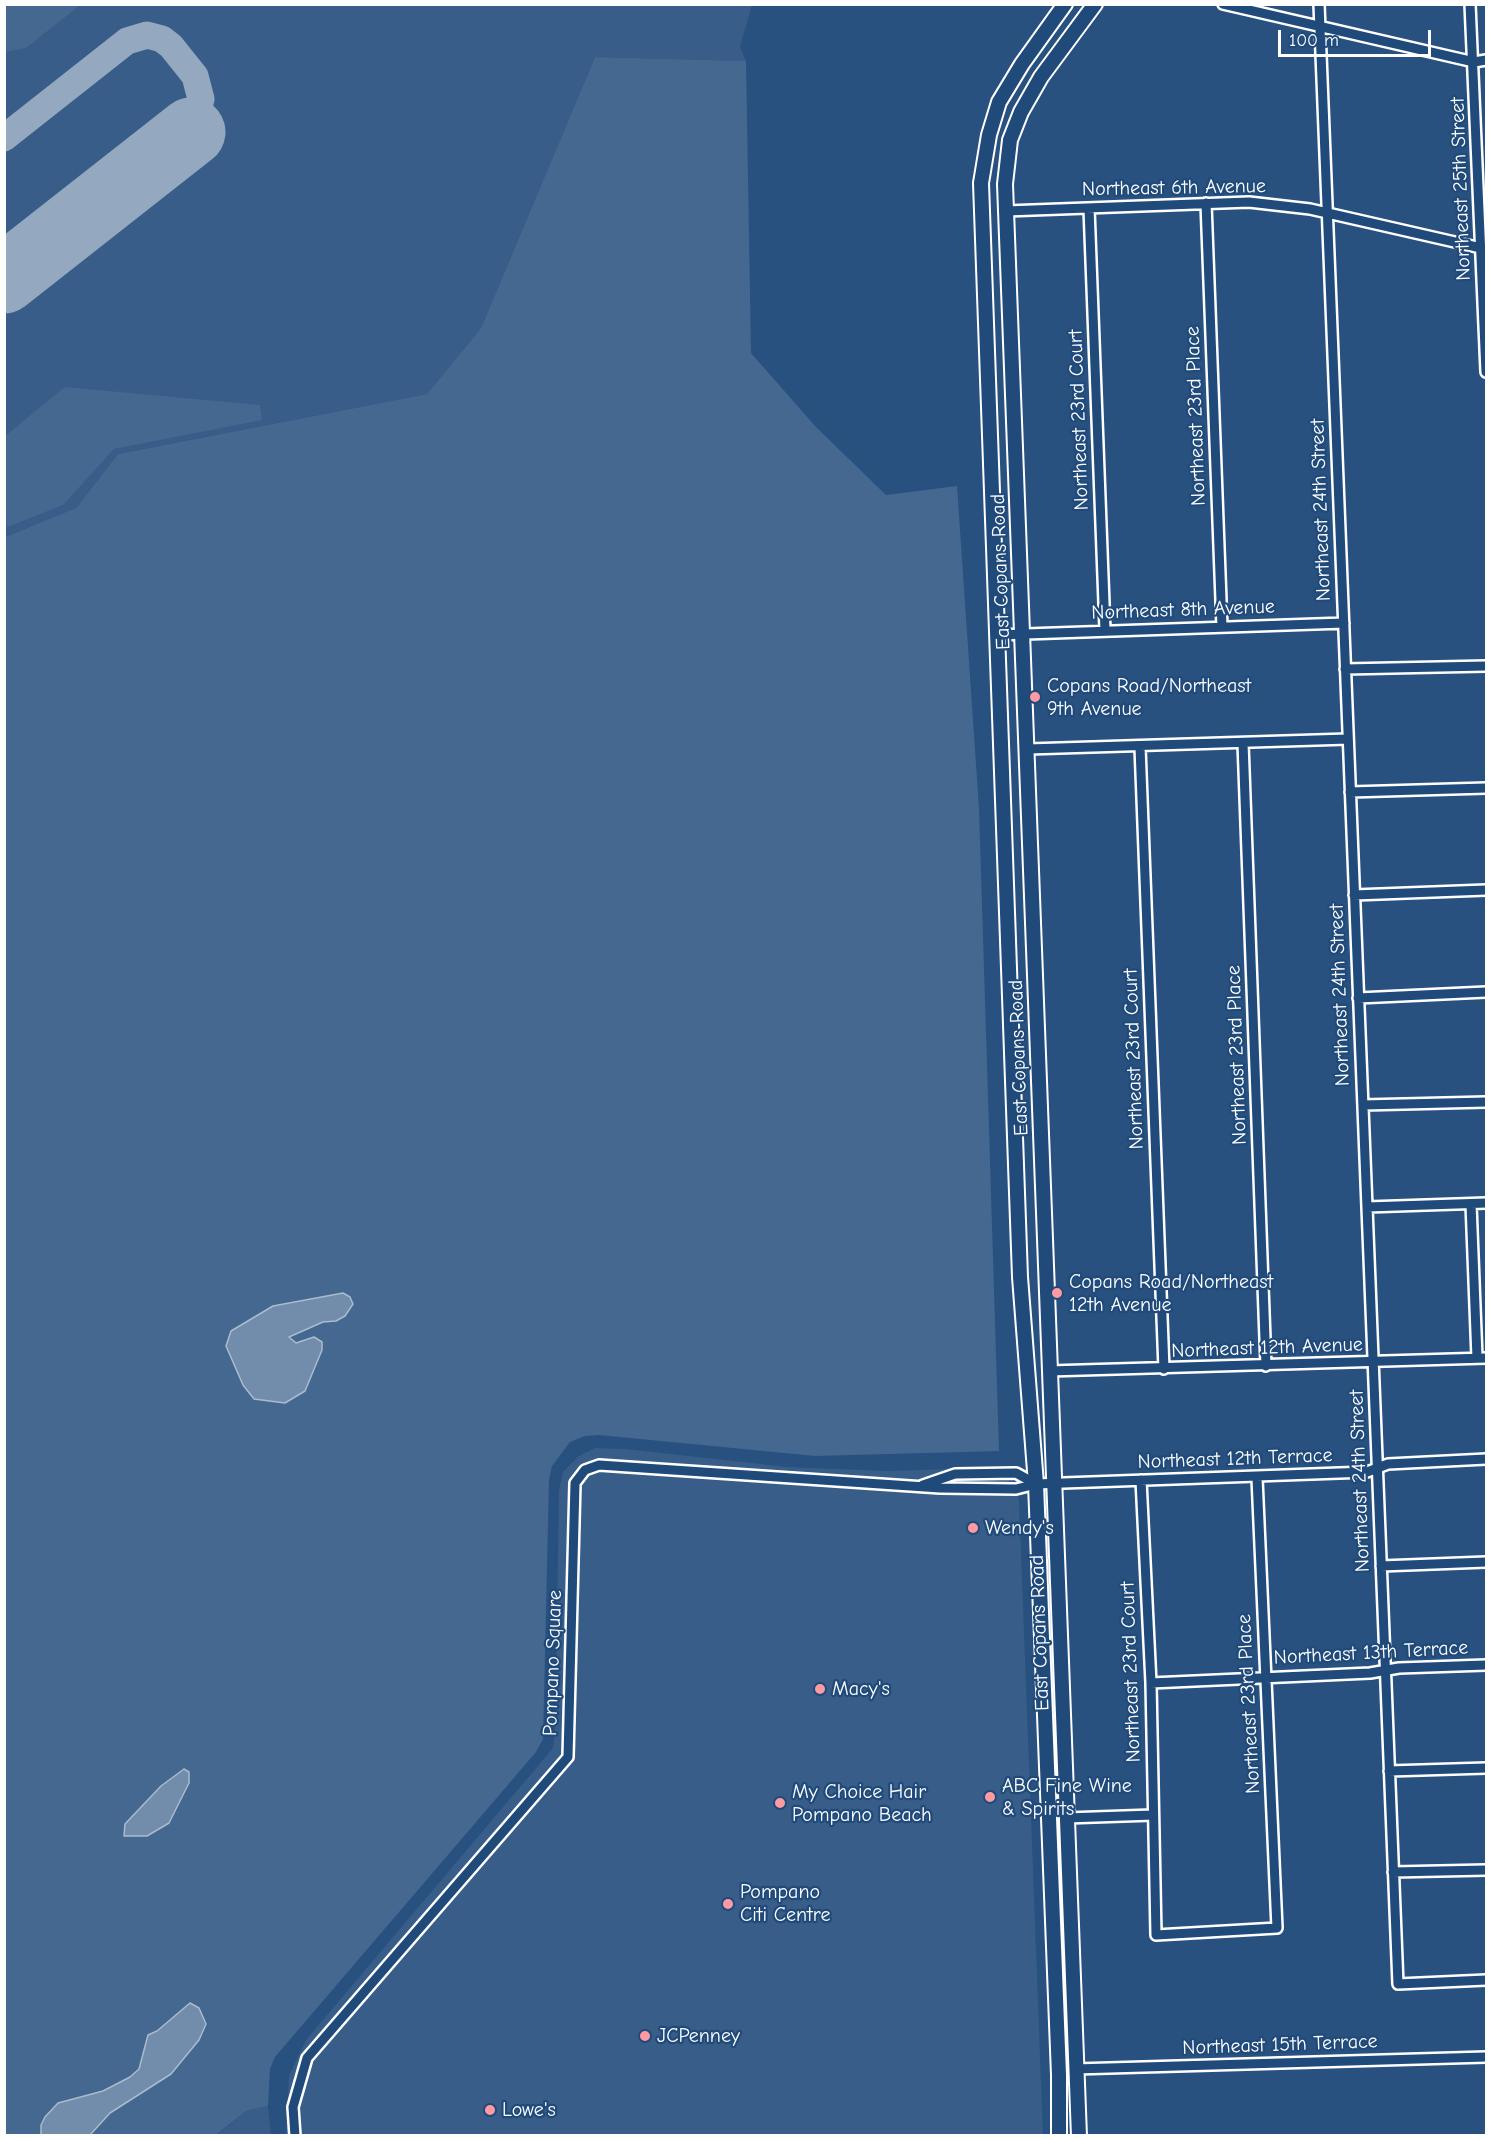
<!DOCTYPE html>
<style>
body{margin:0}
#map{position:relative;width:1491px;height:2140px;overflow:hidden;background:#28517f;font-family:"Comic Neue",sans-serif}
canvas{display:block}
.frame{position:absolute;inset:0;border:6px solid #fff;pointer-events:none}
.scale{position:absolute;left:1278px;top:30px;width:153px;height:27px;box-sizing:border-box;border:3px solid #fff;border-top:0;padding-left:8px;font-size:18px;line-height:21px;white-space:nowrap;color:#fff;-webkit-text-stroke:4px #1f4a7a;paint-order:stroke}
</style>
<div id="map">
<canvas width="1491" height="2140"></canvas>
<div class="frame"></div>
<div class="scale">100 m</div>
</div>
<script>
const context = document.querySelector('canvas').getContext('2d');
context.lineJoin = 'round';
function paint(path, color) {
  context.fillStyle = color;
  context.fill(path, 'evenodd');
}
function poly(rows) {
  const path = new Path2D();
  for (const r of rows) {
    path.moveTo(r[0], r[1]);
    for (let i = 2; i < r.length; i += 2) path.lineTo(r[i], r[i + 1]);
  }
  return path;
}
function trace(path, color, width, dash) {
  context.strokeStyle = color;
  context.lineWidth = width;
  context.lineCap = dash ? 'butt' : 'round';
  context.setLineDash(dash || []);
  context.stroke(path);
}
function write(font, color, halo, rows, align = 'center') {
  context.font = font + ' "Comic Neue",sans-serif';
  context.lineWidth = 4.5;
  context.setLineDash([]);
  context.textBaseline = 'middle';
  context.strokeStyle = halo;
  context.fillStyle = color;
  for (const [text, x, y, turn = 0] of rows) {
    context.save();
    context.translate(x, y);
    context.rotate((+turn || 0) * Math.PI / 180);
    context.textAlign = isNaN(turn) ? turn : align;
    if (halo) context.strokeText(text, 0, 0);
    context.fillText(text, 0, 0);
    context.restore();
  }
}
paint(poly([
 [5,5,752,5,740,47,746,61,595,57,481,328,427,394,118,454,76,508,5,537],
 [595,1448,626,1449,787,1467,890,1471,1001,1467,1019,1499,1043,2135,286,2136,289,2076,306,2040,553,1748,555,1731,559,1491,563,1472,579,1456],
 [268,2106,271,2135,216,2136,246,2111]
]), '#375d88');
paint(poly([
 [5,4,80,4,80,5,26,48,5,52],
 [595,57,746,61,751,353,816,427,886,495,957,486,979,808,999,1451,815,1456,599,1435,585,1436,570,1442,552,1466,549,1480,543,1739,536,1752,275,2057,270,2069,268,2106,246,2111,216,2135,5,2136,5,537,76,508,118,454,427,394,481,328],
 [65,387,260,405,262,420,114,449,63,505,5,528,5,436]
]), '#446890');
const water = poly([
 [343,1293,350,1297,353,1304,345,1316,336,1321,323,1322,289,1337,296,1343,314,1337,322,1342,322,1350,305,1391,285,1403,254,1399,243,1385,226,1346,231,1331,273,1306,343,1293],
 [184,1769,189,1772,189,1783,169,1823,147,1836,124,1836,125,1824,161,1786,184,1769],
 [190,2003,199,2008,206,2024,199,2040,171,2074,110,2113,90,2135,41,2135,41,2125,45,2117,58,2103,103,2091,130,2077,139,2069,148,2035,157,2031,190,2003]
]);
paint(water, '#718dab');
trace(water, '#aabbcd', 1.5);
trace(poly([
 [4,138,127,41,147,35,162,39,171,46,195,76,201,99,191,132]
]), '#94a8bf', 27);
trace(poly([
 [4,279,191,132]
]), '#94a8bf', 69);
const minor = poly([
 [1223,4,1474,62,1486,60],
 [1319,4,1398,1984,1486,1980],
 [1470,4,1486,372],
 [1206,203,1222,627],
 [1089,208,1105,630],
 [1006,211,1249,202,1310,209,1481,248],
 [997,635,1344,623],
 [1345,669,1486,666],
 [1243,743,1266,1366],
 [1140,747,1164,1369],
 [1028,749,1348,739],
 [1350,792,1486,788],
 [1354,895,1486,890],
 [1358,998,1486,992],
 [1363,1105,1486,1102],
 [1471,1204,1477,1358],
 [1367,1207,1486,1203],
 [1049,1371,1486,1358],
 [1141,1480,1151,1683,1156,1935,1277,1928,1257,1478],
 [923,1485,955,1474,1016,1473,1036,1484],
 [1381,1566,1486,1562],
 [1151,1683,1370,1673,1399,1668,1486,1665],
 [1389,1771,1486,1768],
 [1066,1818,1153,1815],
 [1393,1872,1486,1870],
 [1075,2069,1486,2057],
 [295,2136,293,2107,307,2058,568,1757,575,1483,585,1470,599,1465,940,1488,1016,1489,1036,1484,1367,1472,1388,1464,1486,1459]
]);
const secondary = poly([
 [1059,2136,1059,2075,1036,1484,1020,1277,981,183,989,135,999,102,1022,64,1065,4],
 [1079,2136,1005,184,1010,140,1021,112,1041,77,1095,4]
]);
trace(minor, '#fff', 14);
trace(secondary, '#fff', 18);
trace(minor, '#1f4a7a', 9);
trace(secondary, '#1f4a7a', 14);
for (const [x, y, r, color] of [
 [1035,697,6,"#ff9aa2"],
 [1057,1293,6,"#ff9aa2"],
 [973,1528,6,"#ff9aa2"],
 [820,1689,6,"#ff9aa2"],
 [990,1797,6,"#ff9aa2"],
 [780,1803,6,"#ff9aa2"],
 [728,1904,6,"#ff9aa2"],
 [645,2036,6,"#ff9aa2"],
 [490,2110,6,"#ff9aa2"]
]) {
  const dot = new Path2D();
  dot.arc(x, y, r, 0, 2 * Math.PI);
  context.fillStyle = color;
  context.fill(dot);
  trace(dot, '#1f4a7a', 2);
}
write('20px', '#fff', '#1f4a7a', [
 ["Northeast 6th Avenue",1174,188,-1],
 ["Northeast 25th Street",1461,189,-92],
 ["Northeast 23rd Place",1196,416,-92],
 ["Northeast 23rd Court",1079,420,-92],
 ["Northeast 24th Street",1321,510,-92],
 ["East Copans Road",1001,572,-92],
 ["Northeast 8th Avenue",1183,610,-2],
 ["Northeast 24th Street",1340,995,-92],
 ["Northeast 23rd Place",1237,1055,-92],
 ["East Copans Road",1019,1058,-92],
 ["Northeast 23rd Court",1134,1059,-92],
 ["Northeast 12th Avenue",1267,1348,-2],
 ["Northeast 12th Terrace",1235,1459,-2],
 ["Northeast 24th Street",1360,1481,-92],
 ["East Copans Road",1040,1633,-92],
 ["Northeast 13th Terrace",1371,1653,-3],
 ["Pompano Square",553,1663,-88],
 ["Northeast 23rd Court",1131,1672,-92],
 ["Northeast 23rd Place",1249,1704,-93],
 ["Northeast 15th Terrace",1280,2045,-2]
]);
write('20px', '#fff', '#1f4a7a', [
 ["Copans Road/Northeast",1047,686],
 ["9th Avenue",1047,709],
 ["Copans Road/Northeast",1069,1282],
 ["12th Avenue",1069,1305],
 ["Wendy's",985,1528],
 ["Macy's",832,1689],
 ["ABC Fine Wine",1002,1786],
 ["& Spirits",1002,1809],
 ["My Choice Hair",792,1792],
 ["Pompano Beach",792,1815],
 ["Pompano",740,1892],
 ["Citi Centre",740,1915],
 ["JCPenney",657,2036],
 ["Lowe's",502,2110]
], 'left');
</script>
